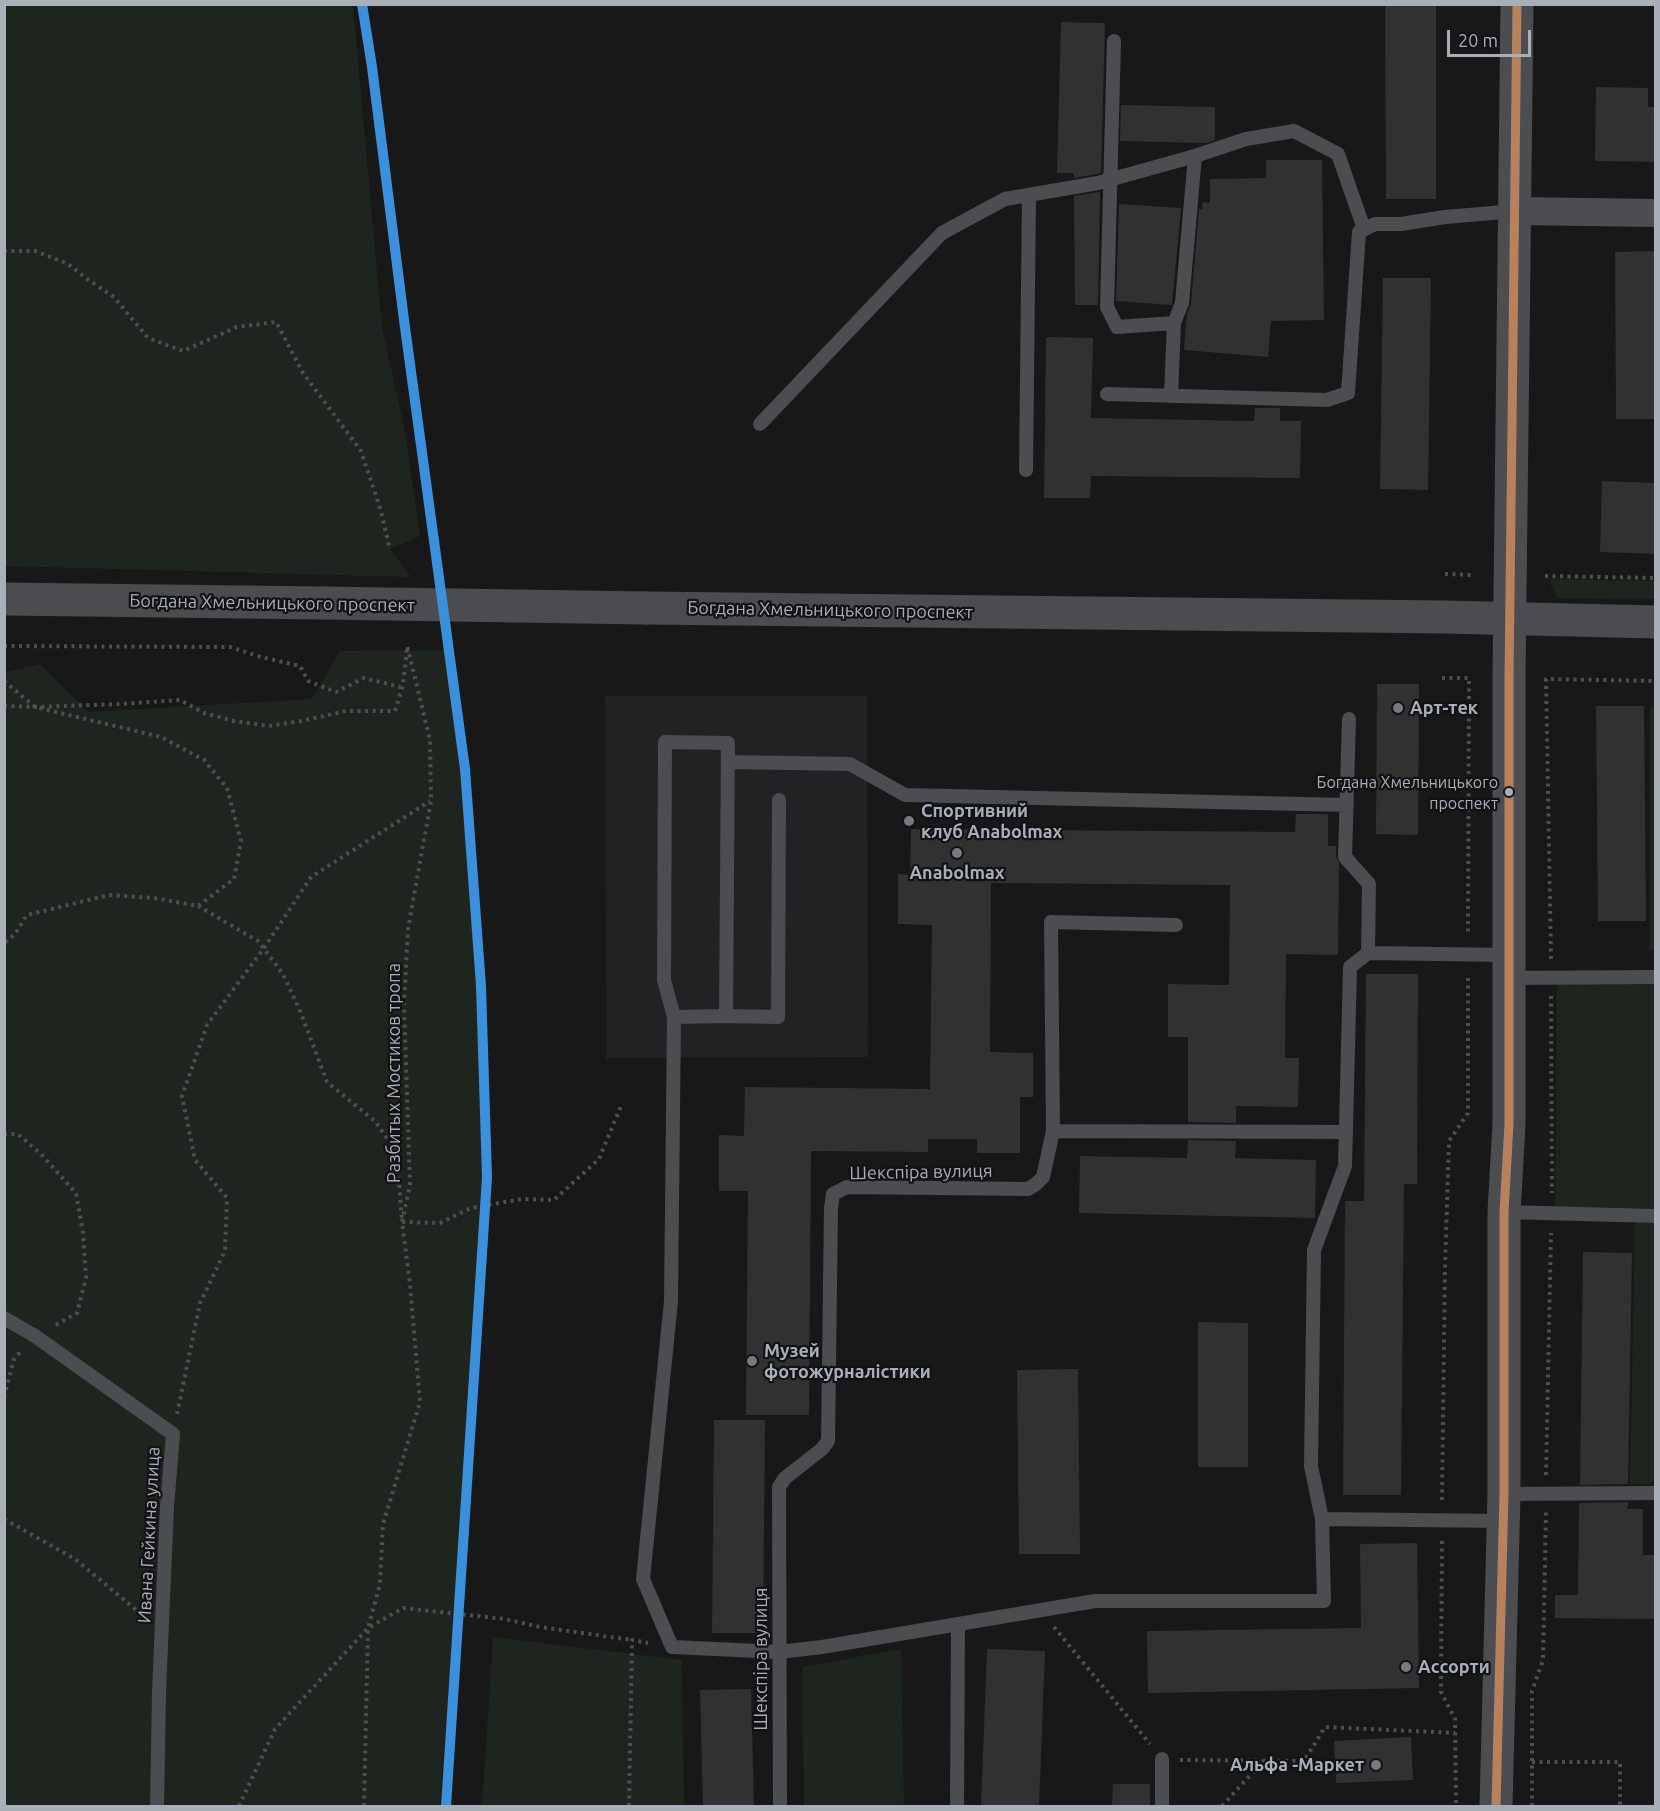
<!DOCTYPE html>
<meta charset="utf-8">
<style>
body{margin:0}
#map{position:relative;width:1660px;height:1811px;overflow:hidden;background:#181818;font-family:Ubuntu,sans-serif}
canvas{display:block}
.frame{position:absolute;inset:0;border:6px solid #a9afb9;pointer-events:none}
.scale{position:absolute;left:1447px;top:30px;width:84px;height:27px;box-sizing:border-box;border:3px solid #a9afb9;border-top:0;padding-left:8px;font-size:18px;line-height:21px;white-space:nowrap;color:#a9afb9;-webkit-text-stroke:4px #121214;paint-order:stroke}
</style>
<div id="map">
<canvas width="1660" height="1811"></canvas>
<div class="frame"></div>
<div class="scale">20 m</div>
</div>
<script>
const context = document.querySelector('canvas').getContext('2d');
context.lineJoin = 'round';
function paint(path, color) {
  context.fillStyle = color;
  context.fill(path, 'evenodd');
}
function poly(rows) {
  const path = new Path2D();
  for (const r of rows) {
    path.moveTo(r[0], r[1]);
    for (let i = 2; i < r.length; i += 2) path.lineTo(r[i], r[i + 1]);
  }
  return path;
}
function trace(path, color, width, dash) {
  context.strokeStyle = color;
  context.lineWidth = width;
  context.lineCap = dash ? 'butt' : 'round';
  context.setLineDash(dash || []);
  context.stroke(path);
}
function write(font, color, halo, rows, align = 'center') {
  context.font = font + ' Ubuntu,sans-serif';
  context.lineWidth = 4.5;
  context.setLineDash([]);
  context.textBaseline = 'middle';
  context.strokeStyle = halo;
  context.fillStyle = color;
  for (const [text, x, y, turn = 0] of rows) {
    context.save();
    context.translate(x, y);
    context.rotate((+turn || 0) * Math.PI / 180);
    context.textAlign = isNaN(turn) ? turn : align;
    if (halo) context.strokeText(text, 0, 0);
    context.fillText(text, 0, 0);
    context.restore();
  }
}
paint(poly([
 [605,696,867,696,868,1057,606,1058]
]), '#222224');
paint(poly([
 [5,4,353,5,382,327,405,432,420,536,390,549,411,577,5,566],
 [1551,579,1655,581,1655,599,1557,598,1551,586],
 [449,650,472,905,486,1176,440,1806,5,1806,4,671,7,672,40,664,88,712,312,699,340,651],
 [1650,707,1656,707,1655,949,1649,949],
 [1557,983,1655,984,1655,1208,1555,1207],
 [1635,1223,1655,1223,1656,1476,1650,1484,1630,1484],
 [493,1637,682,1660,684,1806,482,1806],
 [901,1649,904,1806,804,1806,802,1667]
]), '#1e251f');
paint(poly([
 [1385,4,1436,4,1436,199,1386,199],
 [1061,22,1105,23,1101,173,1074,178,1074,173,1057,173],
 [1596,87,1648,88,1648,107,1656,107,1656,162,1595,161],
 [1121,105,1215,107,1215,140,1206,143,1120,141],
 [1266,160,1322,160,1324,320,1271,321,1268,357,1184,350,1187,314,1191,304,1199,209,1202,209,1203,202,1210,203,1210,179,1266,178],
 [1100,192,1098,305,1075,305,1074,196],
 [1119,204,1181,208,1172,305,1116,301],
 [1656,251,1656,419,1616,419,1615,252],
 [1383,278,1431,278,1428,490,1380,489],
 [1046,337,1093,338,1091,418,1254,421,1255,408,1280,408,1280,421,1301,421,1300,478,1091,476,1090,498,1044,498],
 [1602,481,1654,483,1656,554,1600,552],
 [1377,684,1419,684,1418,835,1376,834],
 [1596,706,1644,706,1646,921,1598,921],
 [1296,814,1328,814,1328,846,1336,846,1336,857,1339,863,1338,955,1286,954,1285,1058,1299,1058,1298,1107,1236,1106,1236,1123,1188,1122,1188,1037,1168,1037,1168,984,1229,985,1230,885,991,883,990,1052,1033,1053,1033,1097,1020,1097,1020,1153,977,1153,977,1139,928,1139,928,1152,811,1151,809,1415,746,1415,748,1191,719,1191,719,1135,744,1136,745,1087,930,1089,932,925,898,924,898,874,910,875,911,829,1295,832],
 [1366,974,1418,974,1417,1184,1404,1184,1401,1495,1343,1495,1345,1201,1364,1201],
 [1188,1140,1236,1141,1235,1158,1316,1160,1315,1218,1079,1213,1080,1156,1187,1158],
 [1583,1252,1632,1253,1628,1484,1580,1485],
 [1198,1322,1248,1323,1248,1467,1198,1467],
 [1078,1369,1080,1554,1019,1554,1017,1370],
 [714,1420,765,1420,763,1633,712,1633],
 [1628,1502,1627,1509,1643,1509,1643,1555,1656,1555,1656,1619,1555,1618,1555,1595,1578,1595,1579,1503],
 [1417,1543,1419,1688,1148,1693,1147,1631,1361,1628,1360,1544],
 [987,1649,1045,1651,1039,1806,981,1806],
 [751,1689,754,1806,703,1806,700,1690],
 [1411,1737,1413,1780,1336,1783,1334,1741],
 [1113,1784,1150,1784,1150,1806,1112,1806]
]), '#313132');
trace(poly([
 [4,251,35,251,68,264,87,279,114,297,148,338,183,351,237,327,276,322,303,373,361,451,380,508,390,549],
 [1445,574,1474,575],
 [1545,576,1656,578],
 [4,646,230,647,261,657,300,666,308,681,336,692,364,678,400,687,403,684,407,649],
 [1442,678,1469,678,1468,933],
 [4,681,35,707,161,737,204,760,227,788,241,841,234,879,198,906,154,898,109,895,27,915,15,934,4,943],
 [4,706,35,707,120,704,180,700,204,713,234,721,269,726,301,721,346,711,395,711,403,685],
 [198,906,258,941,283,974,301,1013,327,1082,376,1122,397,1154,402,1222,440,1223,471,1208,522,1199,554,1200,599,1159,621,1106],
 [1551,959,1546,679,1656,681],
 [1551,996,1552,1193],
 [4,1134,18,1134,41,1154,76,1193,83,1233,86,1278,77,1313,56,1325],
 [4,1397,14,1359,21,1351],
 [177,1414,200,1303,225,1251,227,1198,195,1160,182,1096,207,1025,264,948,311,877,430,801],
 [1546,1475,1551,1233],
 [1442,1500,1445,1267,1449,1141,1468,1113,1468,974],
 [4,1519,75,1559,141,1614],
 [1442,1541,1441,1692,1455,1719,1456,1806],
 [1054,1627,1150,1744],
 [1180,1760,1304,1761,1325,1727,1455,1733],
 [1532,1762,1620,1762,1620,1806],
 [4,1803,5,1806],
 [239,1806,275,1729,368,1628,403,1608,505,1619,540,1627,632,1640],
 [364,1806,368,1628,380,1584,383,1524,420,1402,410,1284,402,1222,410,1185,404,1005,408,929,431,801,430,740,407,645],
 [629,1806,632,1640,648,1643],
 [1222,1806,1263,1761],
 [1532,1806,1532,1691,1543,1660,1546,1512]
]), '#4e4f53', 4, [3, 4.5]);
trace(poly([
 [1114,41,1107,307,1117,327,1174,323,1182,303,1195,156],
 [1107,394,1327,400,1348,393,1359,232,1375,224,1401,224,1445,217,1516,211],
 [1171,396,1174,323],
 [760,424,942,233,1005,199,1098,183,1195,156,1246,139,1294,131,1338,154,1364,229],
 [1026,470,1029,195],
 [1349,719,1345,857,1369,884,1368,953],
 [728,762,850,764,905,795,1347,805],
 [1509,978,1656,977],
 [726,1016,778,1017,779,800],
 [674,1017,726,1016,728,743,665,742,664,980,674,1017,671,1301,643,1579,672,1647,779,1652,822,1647,1095,1601,1324,1601,1322,1519,1503,1521],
 [1053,1131,1346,1132],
 [1504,1212,1656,1216],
 [4,1318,35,1336,173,1434,167,1507,159,1692,157,1806],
 [1504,1494,1656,1493],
 [1322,1519,1311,1466,1314,1250,1345,1166,1350,967,1368,953,1509,955],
 [780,1806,779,1487,785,1478,822,1449,828,1441,831,1208,833,1194,847,1187,1028,1189,1036,1184,1043,1177,1053,1131,1051,922,1176,925],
 [957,1806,958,1624],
 [1162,1806,1162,1759]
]), '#4c4d51', 14);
trace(poly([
 [1516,211,1656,213]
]), '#4c4d51', 28);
trace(poly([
 [1496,1806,1504,1494,1504,1212,1509,1124,1509,679,1517,4]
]), '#4c4d51', 33);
trace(poly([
 [4,599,324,603],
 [646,608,1445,617,1656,622]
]), '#4b4c4f', 33);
trace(poly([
 [324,603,646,608]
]), '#4b4c4f', 33);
trace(poly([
 [1496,1806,1504,1494,1504,1212,1509,1124,1509,679,1517,4]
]), '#b6815c', 9);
trace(poly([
 [362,4,372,67,404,320,465,769,481,986,487,1177,446,1806]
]), '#3a90db', 10);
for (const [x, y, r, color] of [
 [1398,708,6,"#767a81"],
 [1509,792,5,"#a9afb9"],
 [909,821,6,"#767a81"],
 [957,853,6,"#767a81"],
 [752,1361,6,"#767a81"],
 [1406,1667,6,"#767a81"],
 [1376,1765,6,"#767a81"]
]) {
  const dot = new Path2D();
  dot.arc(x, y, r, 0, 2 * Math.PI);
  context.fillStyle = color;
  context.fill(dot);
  trace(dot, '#121214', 2);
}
write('16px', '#a9afb9', '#121214', [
 ["Богдана Хмельницького",1498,783],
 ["проспект",1498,804]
], 'right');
write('18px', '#a9afb9', '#121214', [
 ["Богдана Хмельницького проспект",272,603,1],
 ["Богдана Хмельницького проспект",830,610,1],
 ["Разбитых Мостиков тропа",394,1073,-90],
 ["Шекспіра вулиця",921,1172,-1],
 ["Ивана Гейкина улица",149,1535,-87],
 ["Шекспіра вулиця",761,1659,-90]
]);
write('bold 18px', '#a9afb9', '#121214', [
 ["Арт-тек",1410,708],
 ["Спортивний",921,811],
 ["клуб Anabolmax",921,832],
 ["Anabolmax",957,873,"center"],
 ["Музей",764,1351],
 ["фотожурналістики",764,1372],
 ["Ассорти",1418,1667],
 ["Альфа -Маркет",1364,1765,"right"]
], 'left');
</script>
